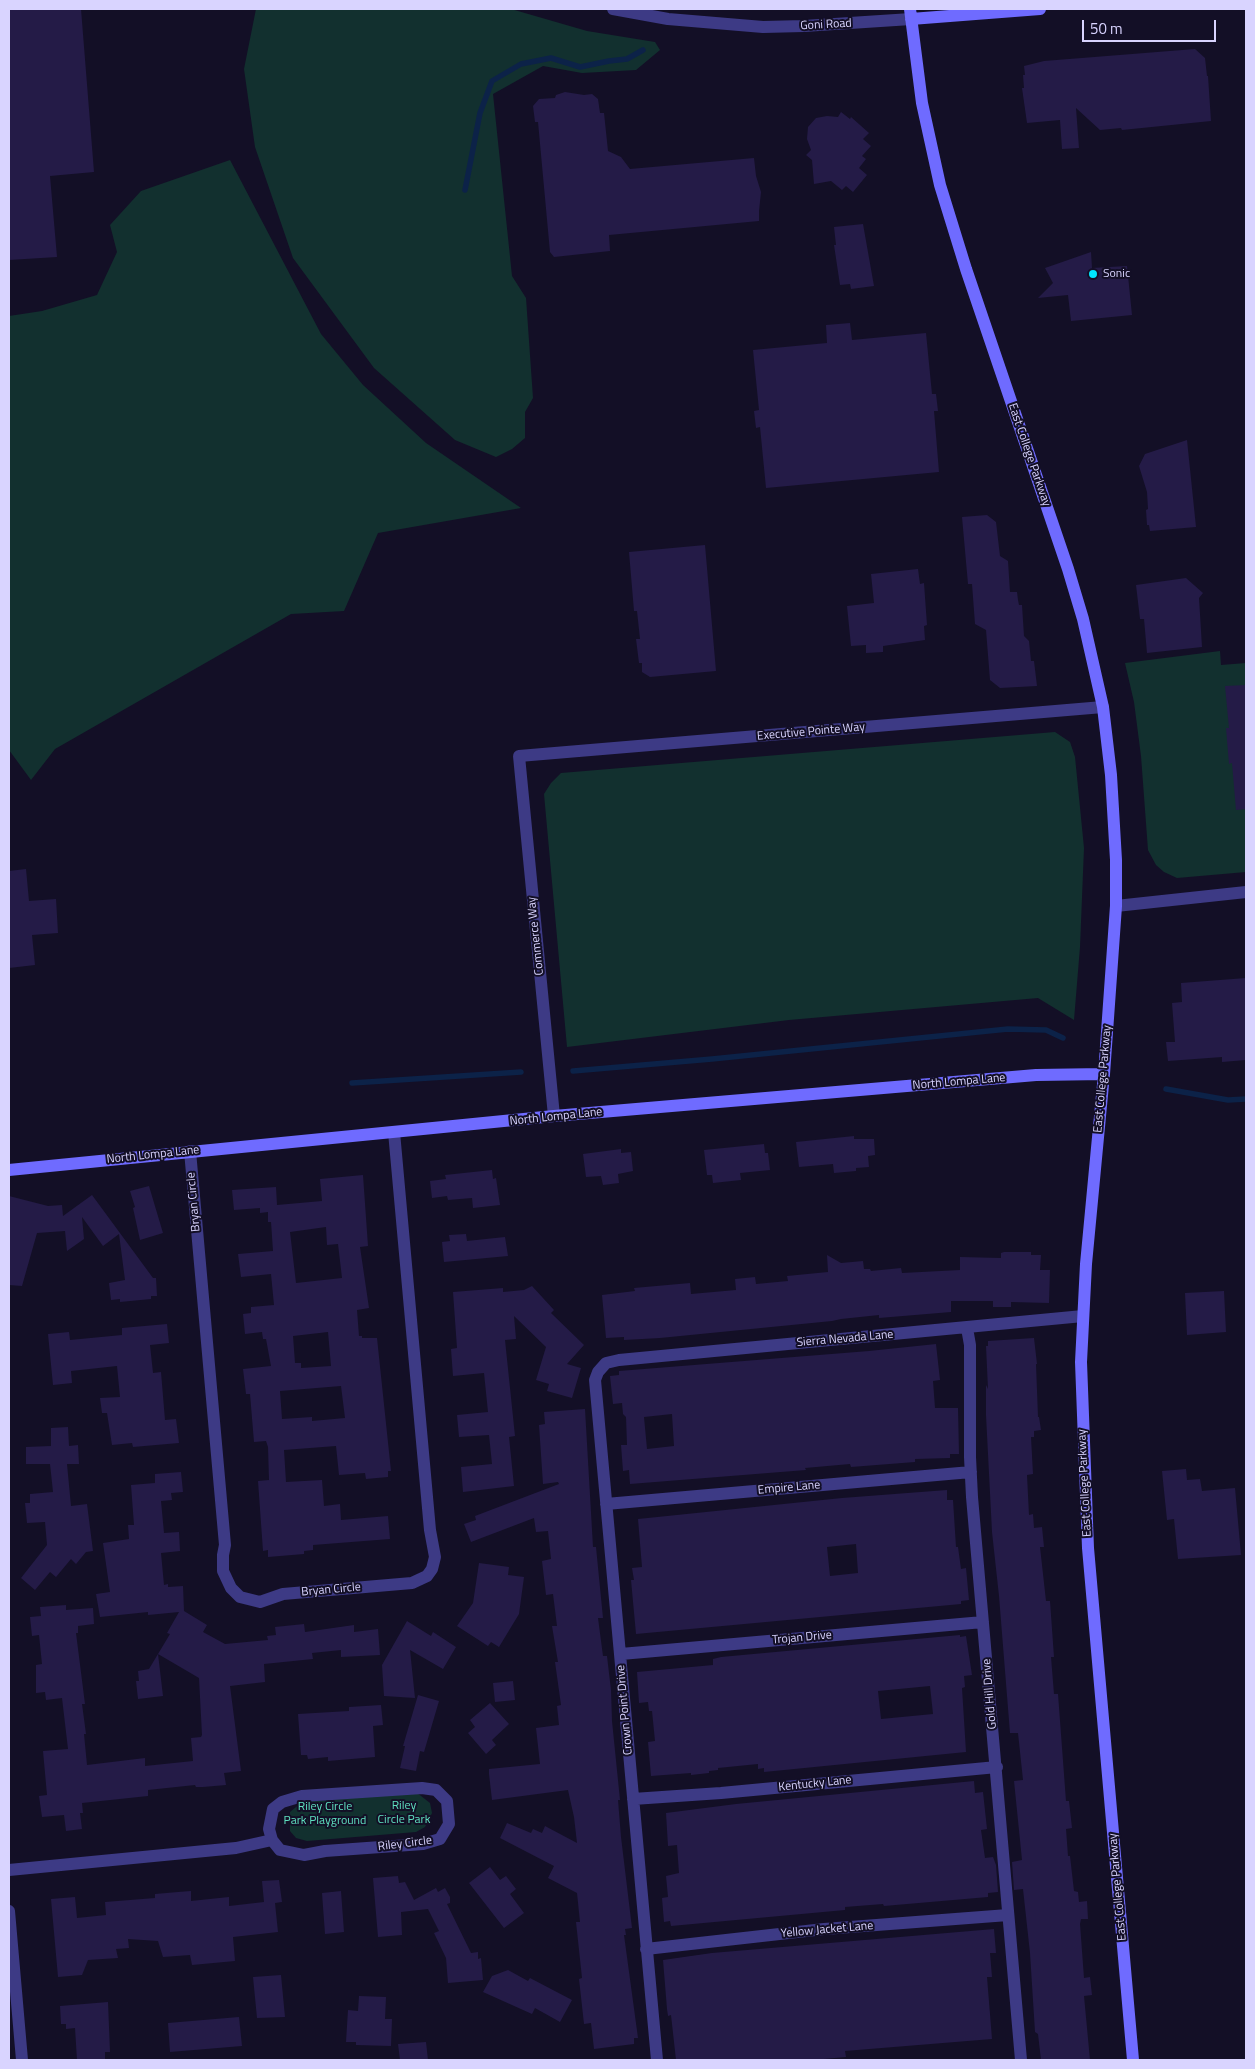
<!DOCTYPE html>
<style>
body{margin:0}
#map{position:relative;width:1255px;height:2069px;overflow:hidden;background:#130f26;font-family:"Titillium Web",sans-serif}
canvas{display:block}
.frame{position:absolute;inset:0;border:10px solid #d9d4ff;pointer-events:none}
.scale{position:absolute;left:1082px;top:20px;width:134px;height:22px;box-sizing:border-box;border:2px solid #d9d4ff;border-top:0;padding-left:6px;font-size:15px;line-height:18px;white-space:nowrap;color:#d9d4ff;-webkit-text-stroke:4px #130f26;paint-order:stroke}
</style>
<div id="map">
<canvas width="1255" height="2069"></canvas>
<div class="frame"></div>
<div class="scale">50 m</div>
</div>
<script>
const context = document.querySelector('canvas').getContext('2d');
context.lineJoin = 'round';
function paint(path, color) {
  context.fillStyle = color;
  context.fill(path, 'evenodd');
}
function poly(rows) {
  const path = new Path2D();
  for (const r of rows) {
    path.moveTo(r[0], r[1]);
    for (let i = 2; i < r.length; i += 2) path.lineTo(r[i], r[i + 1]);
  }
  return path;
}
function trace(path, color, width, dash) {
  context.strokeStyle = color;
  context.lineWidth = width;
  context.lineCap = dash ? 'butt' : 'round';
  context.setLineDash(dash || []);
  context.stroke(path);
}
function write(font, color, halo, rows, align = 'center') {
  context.font = font + ' "Titillium Web",sans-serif';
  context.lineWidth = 4;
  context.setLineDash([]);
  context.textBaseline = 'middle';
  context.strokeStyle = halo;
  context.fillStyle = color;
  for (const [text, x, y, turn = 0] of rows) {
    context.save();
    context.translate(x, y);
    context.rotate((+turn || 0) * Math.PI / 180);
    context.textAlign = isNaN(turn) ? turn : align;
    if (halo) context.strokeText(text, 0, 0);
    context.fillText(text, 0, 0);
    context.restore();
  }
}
paint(poly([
 [256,9,511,9,587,31,655,42,660,50,636,70,582,73,543,66,493,94,512,276,526,298,533,398,525,412,525,438,512,449,496,457,455,440,374,368,293,258,255,147,244,69],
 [230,160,321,334,363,385,426,443,521,508,378,533,344,611,291,614,55,749,31,780,9,750,9,316,42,311,97,295,117,252,110,225,141,191],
 [1220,651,1221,665,1246,663,1246,872,1177,878,1164,872,1156,865,1148,850,1141,756,1134,702,1125,663],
 [1055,732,1070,742,1075,757,1084,848,1080,947,1074,1020,1038,998,789,1020,567,1047,544,794,551,783,561,773],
 [416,1792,430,1803,432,1813,425,1827,416,1832,307,1841,296,1838,290,1831,290,1812,302,1802]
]), '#12302f');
trace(poly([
 [465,190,480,113,492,81,521,64,551,58,580,67,609,61,627,59,643,50],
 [573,1071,712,1059,1008,1029,1046,1030,1063,1038],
 [352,1083,521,1072],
 [1166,1089,1228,1100,1246,1099]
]), '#0c2248', 5.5);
paint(poly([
 [9,9,81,9,94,172,50,176,57,257,9,260],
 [1195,49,1205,58,1207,76,1208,76,1211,121,1122,130,1121,128,1100,130,1076,108,1079,148,1062,149,1060,120,1027,123,1022,88,1024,88,1023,75,1025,75,1024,66,1044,61],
 [565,92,584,95,592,94,598,99,600,113,604,113,608,151,621,157,630,169,754,158,756,176,761,192,759,211,759,221,609,235,610,251,554,257,550,252,538,122,535,122,533,106,539,99,555,98,556,95],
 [841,112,850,119,851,117,869,133,863,139,871,146,862,156,866,159,859,168,867,175,853,192,846,186,842,190,831,181,814,184,812,160,806,155,811,150,807,139,808,127,816,118,827,116,838,117],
 [863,224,874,286,851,289,850,284,840,285,834,245,836,245,834,227],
 [1091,252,1092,268,1127,266,1132,315,1071,321,1068,295,1038,298,1053,283,1045,268],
 [850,323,852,340,926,333,932,394,936,394,938,411,934,411,939,472,766,488,760,427,756,428,754,411,759,410,753,350,827,343,826,325],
 [1187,440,1196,527,1150,531,1149,525,1147,525,1146,510,1148,509,1147,492,1139,466,1145,454],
 [987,515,996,522,1000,556,1008,561,1010,592,1017,592,1018,600,1019,605,1022,605,1024,636,1029,641,1031,661,1034,661,1037,686,1000,688,990,680,986,630,975,624,972,584,968,584,962,517],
 [705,545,716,671,650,677,642,672,642,663,639,663,636,639,640,639,637,611,634,611,629,552],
 [918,569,920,584,924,583,927,625,924,626,925,640,883,646,883,652,866,653,866,645,851,646,847,606,874,603,871,574],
 [1186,578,1203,593,1199,598,1202,647,1147,653,1144,619,1140,619,1136,585],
 [1246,685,1246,809,1236,810,1232,763,1229,764,1226,728,1229,728,1225,686],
 [26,869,29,901,56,899,58,933,32,935,35,965,9,968,9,871],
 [1246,978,1246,1060,1222,1062,1222,1057,1168,1061,1166,1042,1175,1042,1172,1003,1182,1002,1181,983],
 [854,1136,854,1139,874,1139,875,1155,868,1156,869,1167,856,1168,856,1171,834,1173,833,1164,799,1167,796,1142],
 [764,1144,765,1153,768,1153,770,1170,740,1173,741,1180,713,1183,712,1175,707,1175,704,1150],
 [621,1149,621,1153,631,1152,633,1171,618,1174,619,1183,603,1185,601,1176,586,1177,583,1154],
 [492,1170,493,1179,496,1178,500,1205,473,1208,472,1198,448,1200,447,1196,432,1198,430,1181,446,1179,445,1175],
 [363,1175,368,1246,360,1247,369,1308,357,1310,359,1336,362,1336,362,1338,377,1338,391,1471,388,1471,388,1477,366,1479,365,1473,339,1475,336,1446,284,1450,286,1482,322,1480,324,1506,340,1504,341,1520,388,1516,390,1539,313,1545,313,1550,304,1551,304,1554,268,1557,268,1550,263,1551,258,1481,269,1480,268,1447,266,1441,254,1442,250,1394,246,1394,243,1369,271,1366,266,1339,263,1339,262,1332,245,1334,243,1314,251,1313,251,1307,274,1305,271,1274,241,1277,238,1254,273,1251,271,1222,268,1222,268,1212,260,1213,260,1208,234,1210,232,1190,276,1187,277,1205,322,1201,320,1179],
 [326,1227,327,1245,338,1244,342,1278,296,1283,290,1232],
 [328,1332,331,1366,301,1368,301,1363,295,1363,293,1336],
 [341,1386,345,1418,312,1421,312,1417,282,1419,280,1391],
 [149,1186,163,1233,140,1240,133,1208,135,1207,130,1191],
 [92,1195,153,1278,156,1278,157,1296,151,1296,151,1299,120,1302,120,1299,111,1300,109,1283,125,1280,119,1234,103,1246,82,1217,84,1239,67,1251,65,1231,37,1233,22,1286,9,1285,9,1196,48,1206,62,1205,63,1216],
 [466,1234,467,1241,505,1237,508,1256,444,1262,442,1242,450,1241,449,1235],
 [1004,1252,1031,1252,1031,1255,1041,1255,1040,1270,1050,1270,1049,1303,1011,1302,1011,1307,993,1307,993,1301,951,1301,951,1312,879,1318,879,1315,841,1319,832,1321,660,1338,624,1340,624,1337,606,1338,602,1295,635,1291,634,1288,690,1283,691,1294,736,1290,735,1279,755,1277,756,1284,788,1281,787,1276,828,1272,827,1255,841,1263,863,1261,864,1269,870,1269,871,1271,901,1268,902,1273,960,1270,960,1257,1001,1258,1001,1253],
 [532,1286,554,1310,551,1313,584,1345,567,1364,581,1368,572,1398,547,1391,549,1384,536,1380,546,1347,514,1316,516,1339,505,1340,515,1436,509,1437,514,1486,463,1492,461,1467,492,1464,489,1435,459,1437,457,1415,488,1412,484,1373,453,1376,451,1349,457,1348,453,1292,503,1288,503,1292,524,1290],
 [1224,1291,1226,1332,1187,1335,1185,1293],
 [167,1324,169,1343,150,1345,153,1373,161,1372,165,1420,176,1419,179,1443,133,1447,132,1443,112,1445,107,1413,102,1413,100,1398,120,1397,117,1366,71,1371,72,1383,53,1385,48,1334,69,1332,70,1340,122,1335,122,1328],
 [1034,1338,1037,1364,1036,1364,1038,1417,1039,1417,1041,1430,1034,1431,1034,1437,1031,1437,1033,1474,1027,1475,1029,1515,1033,1514,1034,1528,1042,1527,1044,1547,1040,1547,1046,1601,1050,1601,1054,1657,1051,1657,1054,1694,1058,1694,1066,1801,1069,1801,1072,1828,1066,1829,1068,1856,1070,1856,1074,1891,1078,1892,1079,1902,1087,1901,1088,1919,1081,1919,1080,1924,1084,1978,1090,1977,1092,1995,1084,1996,1090,2060,1041,2060,1038,2034,1035,2032,1030,1953,1023,1889,1014,1890,1012,1862,1022,1860,1014,1781,1023,1780,1018,1733,1010,1733,999,1596,992,1532,986,1415,986,1385,988,1389,986,1346,988,1346,988,1341],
 [936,1344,940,1380,933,1381,935,1408,958,1408,959,1454,950,1454,950,1458,915,1459,915,1462,851,1467,850,1464,805,1468,806,1470,630,1484,629,1470,623,1471,621,1445,627,1445,626,1417,623,1414,622,1403,613,1404,610,1376,619,1375,619,1371,869,1351],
 [672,1414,674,1446,647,1449,644,1417],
 [585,1409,593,1547,596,1547,603,1618,598,1618,603,1656,607,1656,611,1690,612,1721,620,1800,618,1800,621,1837,632,1928,625,1929,626,1935,624,1935,638,2038,634,2038,634,2044,594,2049,591,2023,584,2024,579,1979,582,1978,576,1922,580,1922,577,1893,548,1878,554,1866,500,1838,507,1823,531,1833,533,1829,542,1833,545,1826,577,1843,574,1817,568,1790,492,1800,489,1774,489,1769,540,1764,536,1728,559,1725,557,1706,561,1705,555,1662,558,1662,552,1626,557,1626,553,1594,546,1595,542,1561,551,1559,548,1531,536,1532,534,1518,471,1542,464,1524,476,1520,475,1516,559,1484,558,1482,543,1484,539,1425,545,1424,544,1412],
 [68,1427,69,1446,78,1445,79,1464,67,1464,71,1506,87,1504,93,1551,86,1552,76,1564,71,1559,56,1577,50,1572,35,1590,21,1578,47,1545,45,1522,27,1523,25,1503,30,1503,30,1494,53,1492,50,1464,26,1464,26,1447,51,1446,51,1428],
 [1186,1469,1187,1480,1200,1479,1202,1491,1235,1488,1241,1555,1178,1559,1174,1519,1167,1520,1162,1471],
 [181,1472,183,1492,171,1493,172,1500,161,1501,164,1533,179,1532,180,1551,161,1553,164,1585,168,1584,168,1587,183,1586,184,1611,207,1625,203,1632,225,1644,268,1640,267,1636,276,1635,275,1627,304,1624,305,1632,354,1625,354,1632,378,1629,380,1655,341,1657,341,1650,312,1653,313,1659,264,1664,265,1682,230,1686,241,1771,224,1773,226,1785,203,1787,196,1787,195,1785,148,1790,148,1796,82,1803,83,1813,80,1813,82,1829,66,1831,64,1815,42,1817,39,1796,47,1795,43,1751,68,1749,62,1698,46,1700,45,1692,36,1693,36,1665,42,1664,39,1635,32,1636,30,1617,41,1616,40,1607,66,1605,66,1610,93,1608,94,1624,78,1626,78,1633,76,1633,85,1704,82,1704,86,1734,84,1734,87,1765,145,1758,145,1766,193,1761,191,1738,201,1737,202,1735,199,1678,158,1654,163,1696,138,1699,136,1681,139,1681,138,1671,149,1669,170,1634,167,1633,179,1612,148,1615,148,1612,100,1617,96,1594,110,1592,103,1543,129,1539,128,1525,134,1525,131,1485,155,1483,155,1474],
 [947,1490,947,1500,953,1500,956,1547,958,1547,961,1569,966,1568,969,1600,961,1601,961,1604,636,1634,631,1580,634,1580,632,1568,642,1567,638,1519,842,1498],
 [856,1544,858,1573,830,1576,827,1547],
 [479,1563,509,1567,508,1575,524,1577,519,1614,499,1647,491,1642,488,1646,457,1626,473,1603],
 [407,1621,431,1636,433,1632,456,1647,443,1669,410,1650,415,1698,384,1696,382,1665],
 [960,1635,960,1637,966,1636,972,1675,964,1676,965,1687,962,1688,966,1752,764,1772,764,1768,758,1769,758,1764,718,1768,718,1770,709,1771,709,1773,691,1775,691,1773,651,1776,648,1742,655,1741,652,1711,649,1711,648,1702,639,1703,637,1672,713,1665,713,1659,721,1657],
 [930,1686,933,1714,881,1719,878,1691],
 [513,1681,515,1700,495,1702,493,1683],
 [418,1695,439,1701,424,1752,420,1751,416,1771,400,1768,405,1746,403,1746],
 [490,1703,509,1724,492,1740,496,1745,486,1754,468,1733,475,1727,470,1720],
 [381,1705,383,1725,373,1726,375,1757,328,1761,328,1757,308,1759,307,1755,301,1755,298,1714,349,1711,349,1707],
 [974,1781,975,1793,983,1792,987,1829,981,1830,985,1858,993,1857,996,1865,998,1892,988,1893,988,1897,884,1906,883,1904,845,1907,845,1910,671,1926,670,1921,664,1922,662,1898,668,1897,666,1876,679,1873,677,1845,668,1846,666,1813,736,1804],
 [490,1867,500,1880,506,1876,516,1889,510,1894,524,1913,504,1928,469,1883],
 [398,1876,399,1883,405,1882,414,1900,436,1888,438,1892,445,1888,450,1897,450,1903,447,1904,471,1953,478,1952,478,1959,481,1958,483,1980,448,1983,446,1958,434,1933,439,1931,428,1909,401,1912,402,1935,378,1937,373,1878],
 [279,1880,282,1902,275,1903,278,1932,233,1937,235,1961,192,1965,190,1955,163,1957,158,1941,128,1939,129,1948,116,1949,118,1958,88,1960,82,1975,58,1977,51,1899,75,1897,77,1918,106,1915,105,1902,155,1898,155,1894,178,1892,191,1891,191,1901,229,1897,229,1906,264,1902,262,1881],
 [341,1891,344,1932,325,1934,322,1893],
 [994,1929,996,1953,990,1953,992,1977,987,1977,992,2039,845,2051,846,2057,813,2060,676,2060,671,2015,668,2016,667,2009,663,1960,712,1953],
 [508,1970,528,1981,530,1978,572,2000,560,2022,535,2008,532,2014,483,1992,492,1976],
 [281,1975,285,2017,257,2018,253,1977],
 [359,1996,386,1997,385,2019,392,2019,391,2046,356,2045,356,2042,346,2042,348,2010,358,2011],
 [108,2002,110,2052,105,2052,105,2060,77,2060,75,2028,66,2029,66,2024,61,2024,60,2006],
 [239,2017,242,2046,170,2052,168,2023],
 [426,2042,428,2060,400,2060,398,2044]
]), '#241b47');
trace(poly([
 [613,9,668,19,763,27,804,26,911,19],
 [1116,906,1246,892],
 [554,1116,519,756,1103,707],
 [190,1151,225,1545,223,1555,223,1571,231,1588,240,1597,260,1602,283,1594,412,1583,427,1576,432,1569,435,1557,430,1530,394,1132],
 [967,1328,970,1345,970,1457,972,1497,1021,2060],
 [606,1504,971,1472],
 [621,1654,983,1622],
 [422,1788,436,1790,447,1801,449,1824,440,1839,423,1844,325,1851,304,1855,280,1850,272,1840,269,1829,273,1809,282,1802,302,1796,422,1788],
 [633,1799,721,1793,997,1767],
 [9,1870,236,1848,272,1840],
 [9,1911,22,2060],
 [646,1949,824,1929,1008,1915],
 [657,2060,595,1380,598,1372,606,1363,619,1360,1083,1316]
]), '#3d3a85', 12);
trace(poly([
 [910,9,922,103,940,185,966,269,1068,569,1083,619,1103,707,1111,775,1116,860,1116,906,1104,1074,1086,1264,1081,1362,1088,1548,1133,2060],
 [911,19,1040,9],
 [9,1170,554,1116,1036,1075,1104,1074]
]), '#6f6bff', 12);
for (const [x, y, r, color] of [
 [1093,274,5,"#00e5ff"]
]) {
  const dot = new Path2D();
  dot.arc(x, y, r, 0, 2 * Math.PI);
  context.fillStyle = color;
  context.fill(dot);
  trace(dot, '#130f26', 2);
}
write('12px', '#d9d4ff', '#130f26', [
 ["Goni Road",826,25,-3],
 ["East College Parkway",1029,455,71],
 ["Executive Pointe Way",811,732,-5],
 ["Commerce Way",536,936,-96],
 ["East College Parkway",1103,1079,-85],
 ["North Lompa Lane",959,1082,-5],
 ["North Lompa Lane",556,1117,-6],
 ["North Lompa Lane",153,1155,-6],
 ["Bryan Circle",194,1202,-95],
 ["Sierra Nevada Lane",845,1339,-5],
 ["East College Parkway",1085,1483,-93],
 ["Empire Lane",789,1488,-5],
 ["Bryan Circle",331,1590,-5],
 ["Trojan Drive",802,1638,-5],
 ["Gold Hill Drive",990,1694,-95],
 ["Crown Point Drive",625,1710,-95],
 ["Kentucky Lane",815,1784,-6],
 ["Riley Circle",405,1844,-7],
 ["East College Parkway",1118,1887,-95],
 ["Yellow Jacket Lane",827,1930,-5]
]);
write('12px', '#d9d4ff', '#130f26', [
 ["Sonic",1103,274]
], 'left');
write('12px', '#5fe0c0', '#130f26', [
 ["Riley",404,1806],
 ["Circle Park",404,1820],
 ["Riley Circle",325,1807],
 ["Park Playground",325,1821]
]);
</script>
